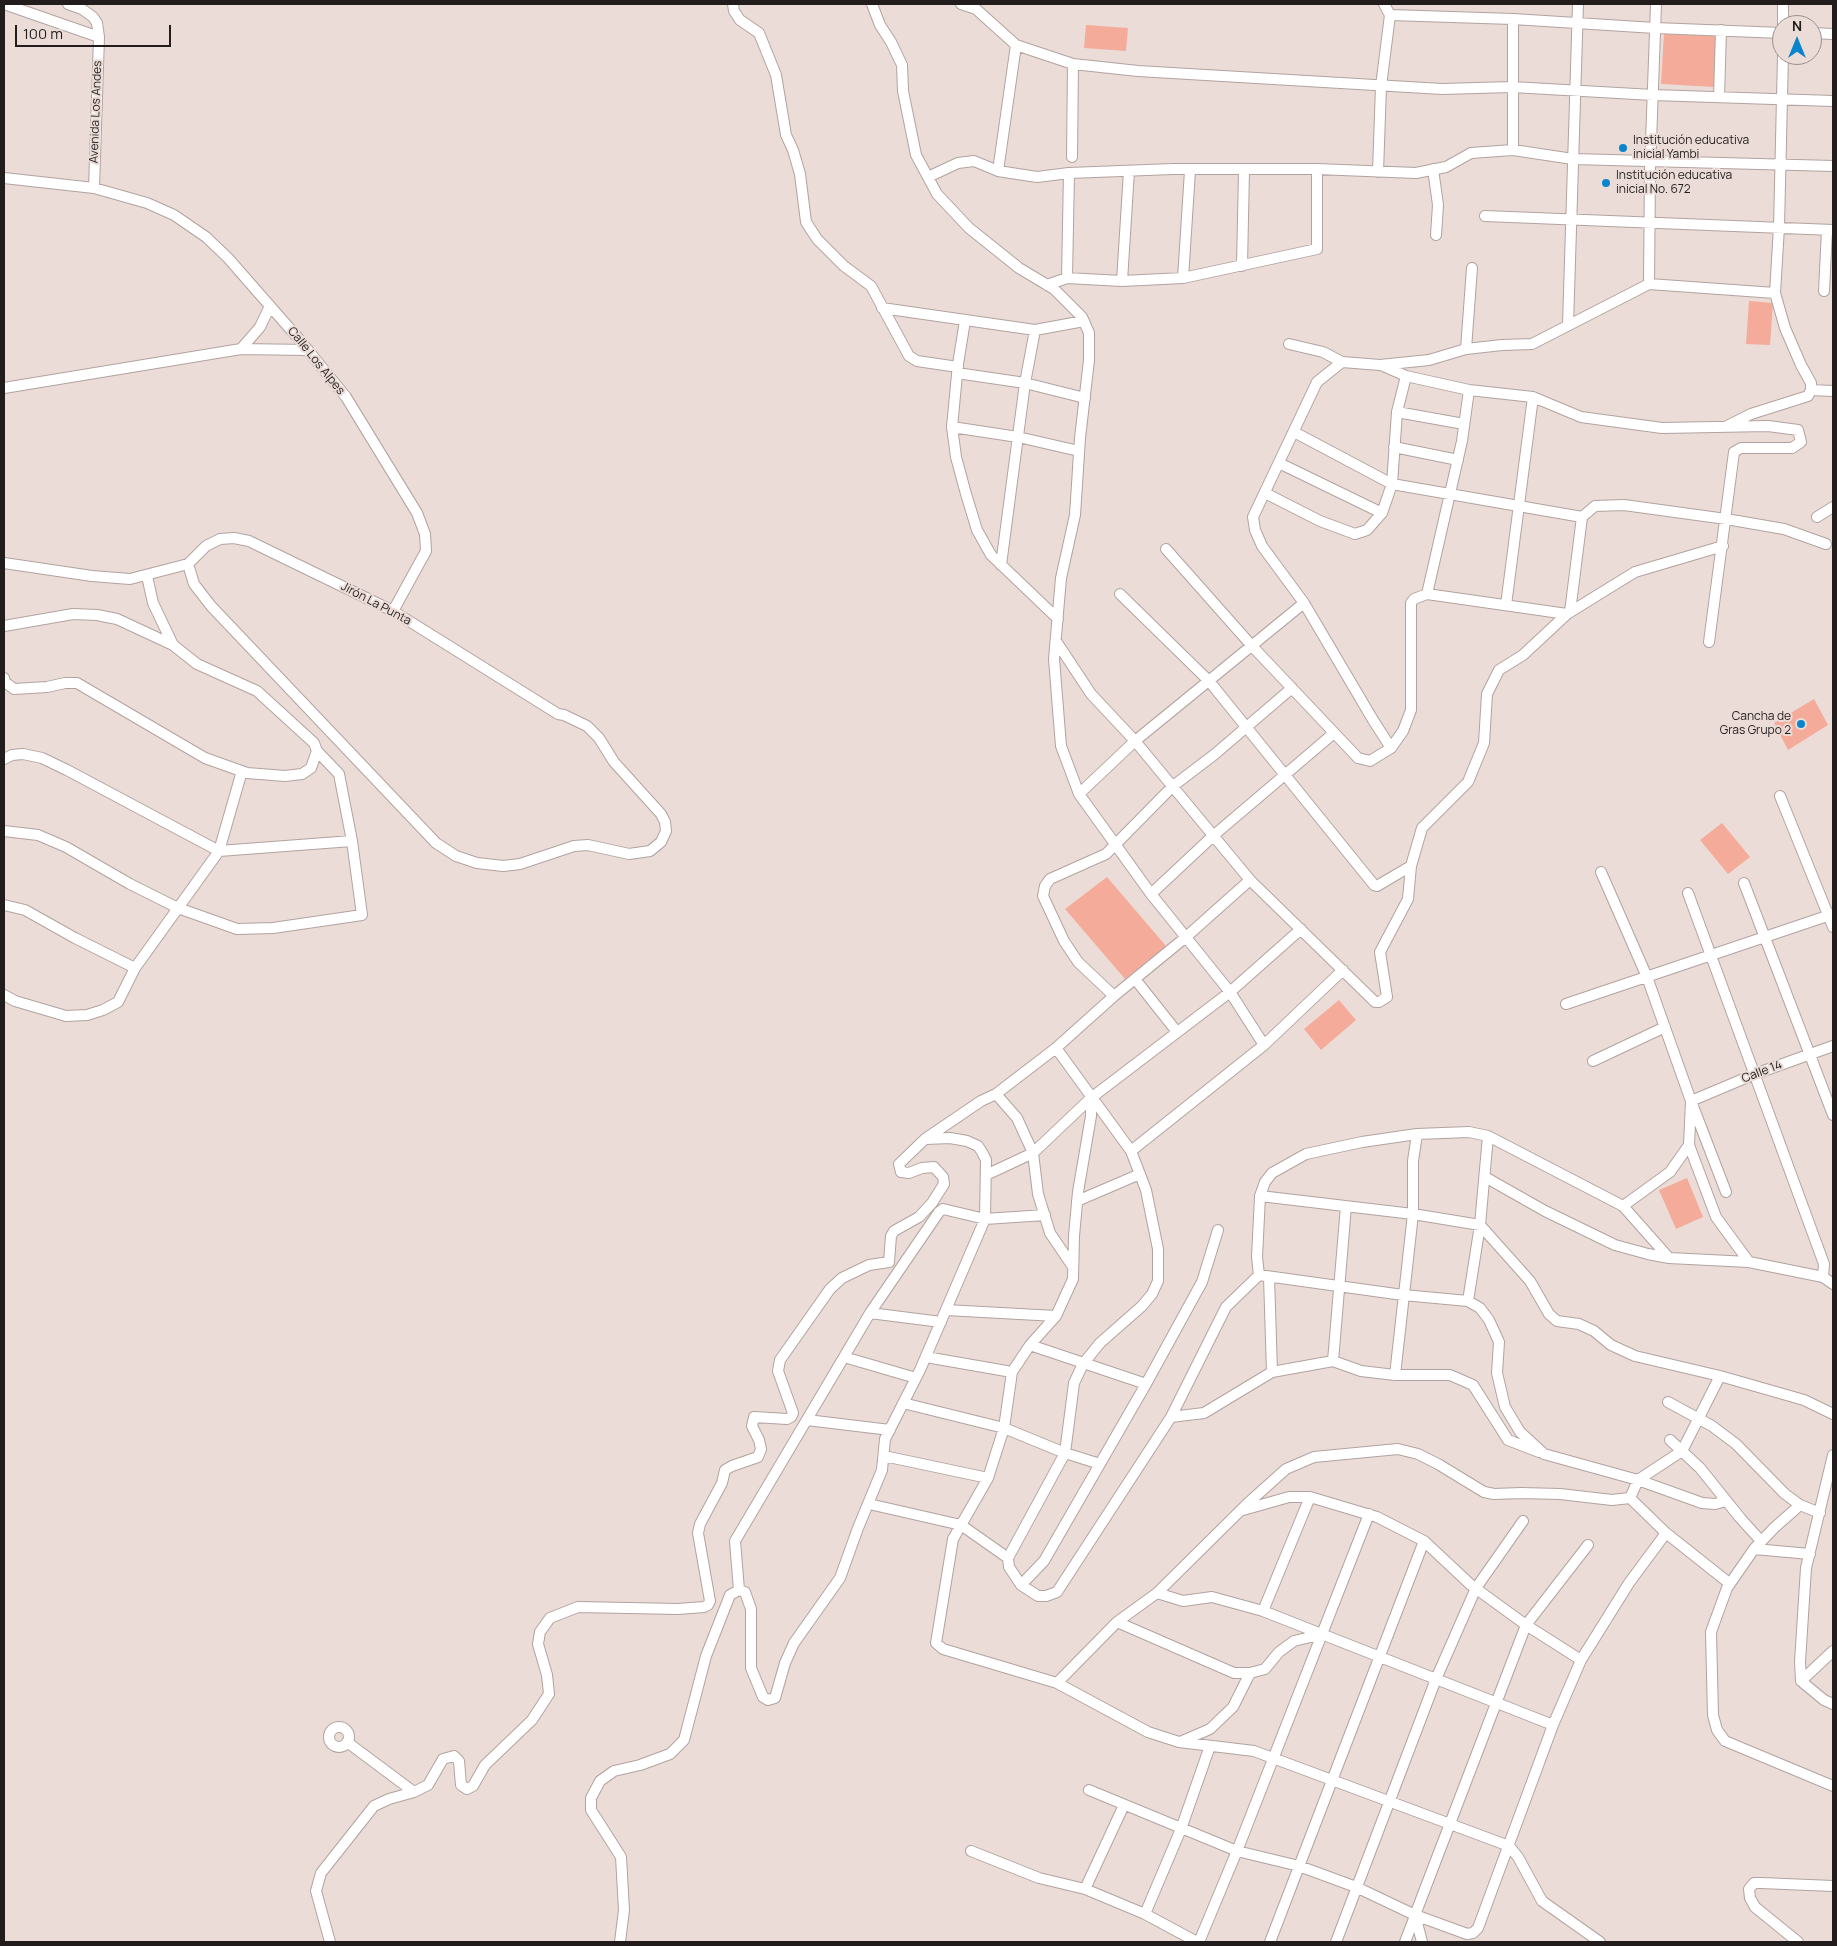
<!DOCTYPE html>
<meta charset="utf-8">
<style>
body{margin:0}
#map{position:relative;width:1837px;height:1946px;overflow:hidden;background:#ebdcd8;font-family:Manrope,sans-serif}
canvas{display:block}
.frame{position:absolute;inset:0;border:5px solid #221d1c;pointer-events:none}
.north{position:absolute;left:1772px;top:15px;width:50px;height:50px;box-sizing:border-box;background:#ebdcd8;border:1px solid #9b908d;border-radius:50%;rotate:0deg;font-size:14px;font-weight:700;line-height:20px;text-align:center;color:#221d1c}
.north::after{content:'';display:block;margin:auto;width:18px;height:22px;background:#0a85cd;clip-path:polygon(50% 0,100% 100%,50% 72%,0 100%)}
.scale{position:absolute;left:15px;top:25px;width:156px;height:22px;box-sizing:border-box;border:2px solid #221d1c;border-top:0;padding-left:6px;font-size:15px;line-height:18px;white-space:nowrap;color:#221d1c;-webkit-text-stroke:4px #ebdcd8;paint-order:stroke}
</style>
<div id="map">
<canvas width="1837" height="1946"></canvas>
<div class="frame"></div>
<div class="north">N</div>
<div class="scale">100 m</div>
</div>
<script>
const context = document.querySelector('canvas').getContext('2d');
context.lineJoin = 'round';
function paint(path, color) {
  context.fillStyle = color;
  context.fill(path, 'evenodd');
}
function poly(rows) {
  const path = new Path2D();
  for (const r of rows) {
    if (r.length === 3) {
      path.moveTo(r[0] + r[2], r[1]);
      path.arc(r[0], r[1], r[2], 0, 2 * Math.PI);
      continue;
    }
    path.moveTo(r[0], r[1]);
    for (let i = 2; i < r.length; i += 2) path.lineTo(r[i], r[i + 1]);
  }
  return path;
}
function trace(path, color, width, dash) {
  context.strokeStyle = color;
  context.lineWidth = width;
  context.lineCap = dash ? 'butt' : 'round';
  context.setLineDash(dash || []);
  context.stroke(path);
}
function write(font, color, halo, rows, align = 'center') {
  context.font = font + ' Manrope,sans-serif';
  context.lineWidth = 4;
  context.setLineDash([]);
  context.textBaseline = 'middle';
  context.strokeStyle = halo;
  context.fillStyle = color;
  for (const [text, x, y, turn = 0] of rows) {
    context.save();
    context.translate(x, y);
    context.rotate((+turn || 0) * Math.PI / 180);
    context.textAlign = isNaN(turn) ? turn : align;
    if (halo) context.strokeText(text, 0, 0);
    context.fillText(text, 0, 0);
    context.restore();
  }
}
paint(poly([
 [1086,25,1128,28,1126,51,1084,48],
 [1664,34,1717,36,1715,87,1661,84],
 [1749,301,1773,303,1770,345,1746,344],
 [1814,699,1828,725,1788,750,1774,723],
 [1722,823,1750,857,1728,874,1700,840],
 [1107,877,1166,946,1125,979,1065,909],
 [1339,1000,1356,1020,1321,1050,1304,1029],
 [1687,1178,1703,1217,1676,1229,1659,1190]
]), '#f5ab99');
const minor = poly([
 [4,4,99,37],
 [68,4,82,9,93,17,97,23,99,37,94,188],
 [733,4,734,11,740,20,759,33,776,75,786,135,793,150,800,174,806,222,817,239,844,266,871,286,909,356,917,361,958,367],
 [872,4,880,25,891,42,902,65,903,91,916,155,937,194,969,228,1019,268,1054,289,1082,317,1089,333,1089,360,1080,438,1075,515,1061,578,1054,659,1061,746,1079,794,1151,894,1230,992,1264,1045],
 [961,4,976,9,1016,45,1073,64,1138,71,1442,89,1512,87,1653,95,1833,101],
 [1390,15,1513,19,1655,28,1782,33],
 [1783,25,1783,4],
 [1812,33,1833,34],
 [1719,97,1721,30],
 [1513,150,1513,19],
 [1072,157,1073,64],
 [1433,169,1438,205,1436,235],
 [998,171,1016,45],
 [1378,172,1381,86,1390,15,1384,4],
 [928,177,958,163,974,161,998,171,1037,177,1069,173,1173,169,1317,169,1416,173,1446,167,1471,153,1513,150,1573,159,1833,166],
 [4,178,94,188,147,203,174,215,206,237,228,258,298,338,346,397,417,513,425,534,426,551,393,611],
 [1485,216,1833,230],
 [1242,266,1244,170],
 [1067,278,1069,173],
 [1183,278,1190,171],
 [1122,281,1129,171],
 [1649,284,1650,170,1656,4],
 [1047,285,1067,278,1122,281,1183,278,1317,249,1317,169],
 [1824,291,1827,230],
 [882,308,1035,330,1084,321],
 [965,321,958,364,952,427,956,457,966,494,977,530,991,555,1058,619],
 [1568,325,1578,4],
 [1289,344,1323,352,1342,362],
 [241,349,260,327,270,306],
 [1466,349,1472,268],
 [1381,365,1406,376,1469,390,1533,397,1581,417,1662,428,1768,426,1798,430,1801,442,1792,448,1741,448,1734,452,1709,642],
 [957,373,1025,383,1085,398],
 [4,388,241,349,308,350],
 [1811,390,1833,391],
 [1397,412,1464,424],
 [1727,426,1751,414,1808,396,1811,390,1811,383,1801,365,1785,328,1775,293,1779,227,1783,55],
 [952,427,1018,437,1079,451],
 [1294,432,1392,484,1582,517,1595,506,1624,505,1726,519,1784,529,1826,544],
 [1394,447,1458,460],
 [1279,463,1382,513],
 [1265,493,1320,521,1355,534,1367,530,1382,513,1392,484,1397,412,1406,376],
 [1817,517,1833,507],
 [1166,549,1252,646,1358,758,1370,761,1391,748,1403,731,1411,710,1411,603,1414,599,1427,594,1567,614],
 [4,563,92,576,130,579,188,564,206,546,220,539,234,538,249,541,393,611,558,714,564,715,587,726,599,738,614,762,661,814,665,822,666,831,661,842,650,851,629,854,588,845,574,846,520,864,503,866,477,863,456,856,436,843,211,606,194,584,188,564],
 [1001,565,1025,383,1035,330],
 [1120,594,1209,681,1374,885,1377,886,1411,866],
 [1427,594,1462,441,1469,390],
 [1506,605,1533,397],
 [1570,612,1582,517],
 [4,626,73,614,97,615,117,619,173,645],
 [1056,641,1091,694,1135,741,1250,880,1375,1002,1379,1002,1387,997,1380,952,1408,899,1411,866,1422,828,1468,782,1484,743,1487,694,1499,670,1523,655,1567,614,1635,572,1723,546],
 [4,678,5,682,14,689,47,687,65,683,77,683,205,758,247,773,285,776,302,774,311,768,317,751,314,743,257,691,197,664,173,645,153,603,147,576],
 [1391,748,1373,720,1304,603,1262,546,1255,530,1253,517,1317,382,1342,362,1380,365,1429,360,1466,349,1502,345,1532,344,1649,284,1775,293],
 [4,759,12,755,23,754,42,758,67,770,219,851,352,841],
 [1079,794,1135,741,1304,603],
 [1780,796,1833,927],
 [4,831,38,835,66,847,130,884,178,908,237,929,273,928,362,915,352,841,339,774,317,751],
 [1744,883,1833,1115],
 [1688,893,1824,1264,1823,1277],
 [1151,894,1213,836,1334,733],
 [4,905,25,910,75,938,135,968],
 [1135,979,1177,1032],
 [4,995,15,1001,66,1016,87,1015,103,1010,118,1002,135,968,219,851,242,771],
 [1114,996,1078,962,1064,941,1043,896,1045,886,1050,879,1106,854,1173,786,1215,754,1292,688],
 [1566,1004,1833,914],
 [1056,1048,1131,1151,1146,1190,1158,1249,1158,1281,1152,1294,1142,1306,1100,1343,1083,1364,1074,1383,1065,1453,1008,1558,1009,1567,1021,1585,1038,1596,1046,1596,1057,1592,1171,1417,1226,1307,1259,1275],
 [1593,1061,1665,1027],
 [996,1094,1017,1118,1033,1153,1038,1194,1050,1233,1073,1267],
 [1091,1098,1091,1116,1078,1192,1074,1236,1073,1279,1056,1316,1030,1345,1012,1372,1004,1428,988,1478,953,1539,936,1643,943,1649,1057,1683,1148,1732,1179,1742,1254,1751,1509,1846,1518,1857,1542,1901,1600,1942],
 [1689,1145,1716,1217,1749,1262,1823,1277,1833,1284],
 [1131,1151,1264,1045,1343,970],
 [986,1175,1033,1153,1091,1098,1230,992,1301,929],
 [1485,1177,1545,1211,1615,1245,1648,1254,1669,1258,1749,1262],
 [1726,1192,1691,1101,1755,1074,1833,1046],
 [1260,1196,1413,1214,1480,1225,1530,1281,1549,1314,1557,1321,1579,1324,1594,1331,1611,1345,1635,1356,1720,1376,1804,1400,1833,1414],
 [1077,1201,1140,1174],
 [1623,1206,1669,1258],
 [1259,1275,1257,1257,1260,1196,1265,1182,1272,1173,1306,1154,1362,1142,1417,1134,1469,1132,1488,1136,1623,1206,1670,1172,1689,1145,1691,1101,1647,977,1601,872],
 [1259,1275,1403,1295,1468,1301,1480,1308,1489,1320,1499,1342,1497,1373,1505,1407,1520,1432,1544,1454,1638,1480,1702,1503,1715,1504,1726,1501],
 [1269,1277,1272,1372],
 [1468,1301,1480,1225,1488,1136],
 [946,1310,1056,1316],
 [870,1313,941,1322],
 [1030,1345,1146,1384],
 [844,1357,916,1378],
 [926,1357,1012,1372],
 [1333,1361,1346,1206],
 [1395,1375,1413,1214,1413,1161,1417,1134],
 [1668,1402,1712,1426,1736,1444,1785,1494,1800,1505,1820,1513],
 [903,1403,1004,1428,1065,1453,1100,1464],
 [1171,1417,1204,1413,1272,1372,1333,1361,1361,1371,1395,1375,1450,1375,1473,1385,1508,1440,1539,1452],
 [807,1420,890,1430],
 [1670,1440,1700,1468,1741,1519,1761,1541],
 [1833,1455,1806,1568,1800,1662,1801,1681,1824,1700,1833,1704],
 [884,1456,988,1478],
 [1630,1498,1638,1480,1682,1451,1720,1376],
 [1630,1498,1666,1533,1729,1583],
 [869,1504,961,1525,1008,1558],
 [1800,1505,1774,1528,1754,1549,1727,1588,1711,1632,1713,1715,1717,1730,1725,1741,1833,1786],
 [1243,1510,1289,1497,1310,1497,1377,1517,1424,1541,1471,1585,1526,1625,1581,1660],
 [1754,1549,1810,1554],
 [1021,1585,1044,1561,1146,1384,1202,1282,1218,1230],
 [739,1590,735,1541,870,1313,939,1212,943,1209,985,1219,1045,1215],
 [1157,1593,1183,1601,1212,1597,1263,1611,1553,1725],
 [1263,1611,1310,1497],
 [1117,1622,1234,1673,1250,1673,1265,1669,1279,1652,1294,1641,1323,1634],
 [1801,1681,1833,1651],
 [1057,1683,1117,1622,1157,1593,1247,1504,1286,1469,1314,1457,1398,1449,1418,1454,1438,1464,1484,1492,1494,1494,1521,1493,1560,1494,1612,1500,1630,1498],
 [339,1737,10],
 [347,1742,414,1792],
 [1180,1742,1210,1729,1233,1707,1250,1673],
 [1089,1790,1237,1851,1299,1866,1356,1887,1415,1915,1467,1934,1473,1933,1478,1928,1553,1725,1581,1660,1629,1583,1666,1533],
 [971,1851,1039,1878,1085,1889,1145,1914,1197,1942],
 [1085,1889,1124,1805],
 [1145,1914,1181,1829,1210,1746],
 [330,1942,316,1891,321,1873,374,1806,389,1799,414,1792,428,1785,443,1759,454,1756,459,1761,461,1785,467,1789,473,1786,485,1765,532,1720,549,1694,547,1675,538,1644,540,1632,550,1618,578,1607,678,1609,704,1607,708,1605,710,1601,698,1533,700,1524,722,1483,725,1470,732,1466,758,1457,761,1449,759,1440,752,1426,754,1417,787,1419,791,1417,793,1413,778,1371,780,1360,830,1289,842,1278,869,1265,889,1262,891,1236,894,1231,919,1217,932,1203,944,1184,943,1177,934,1167,922,1168,909,1173,901,1172,899,1164,925,1139,981,1101,996,1094,1056,1048,1114,996,1186,937,1250,880],
 [620,1942,624,1910,621,1857,591,1810,591,1798,600,1781,614,1771,640,1765,670,1754,684,1740,706,1656,730,1595,739,1590,745,1592,751,1609,751,1668,763,1697,768,1700,775,1698,785,1663,794,1643,840,1578,858,1528,882,1470,885,1439,920,1370,985,1219,986,1160,982,1152,978,1146,967,1141,950,1138,926,1139],
 [1199,1942,1239,1846,1369,1514],
 [1270,1942,1424,1541],
 [1336,1942,1436,1679,1476,1588,1523,1521],
 [1405,1942,1415,1916],
 [1422,1942,1415,1915,1526,1625,1588,1545],
 [1798,1942,1755,1907,1750,1898,1749,1889,1754,1883,1761,1883,1833,1886]
]);
trace(minor, '#b2a3a0', 12);
trace(minor, '#fff', 10);
for (const [x, y, r, color] of [
 [1623,148,5,"#0a85cd"],
 [1606,183,5,"#0a85cd"],
 [1801,724,5,"#0a85cd"]
]) {
  const dot = new Path2D();
  dot.arc(x, y, r, 0, 2 * Math.PI);
  context.fillStyle = color;
  context.fill(dot);
  trace(dot, '#ebdcd8', 2);
}
write('12px', '#221d1c', '#ebdcd8', [
 ["Avenida Los Andes",96,112,-88],
 ["Calle Los Alpes",316,361,51],
 ["Jirón La Punta",376,604,28],
 ["Calle 14",1762,1072,-21]
]);
write('12px', '#221d1c', '#ebdcd8', [
 ["Institución educativa",1633,141],
 ["inicial Yambi",1633,155],
 ["Institución educativa",1616,176],
 ["inicial No. 672",1616,190],
 ["Cancha de",1791,717,"right"],
 ["Gras Grupo 2",1791,731,"right"]
], 'left');
</script>
